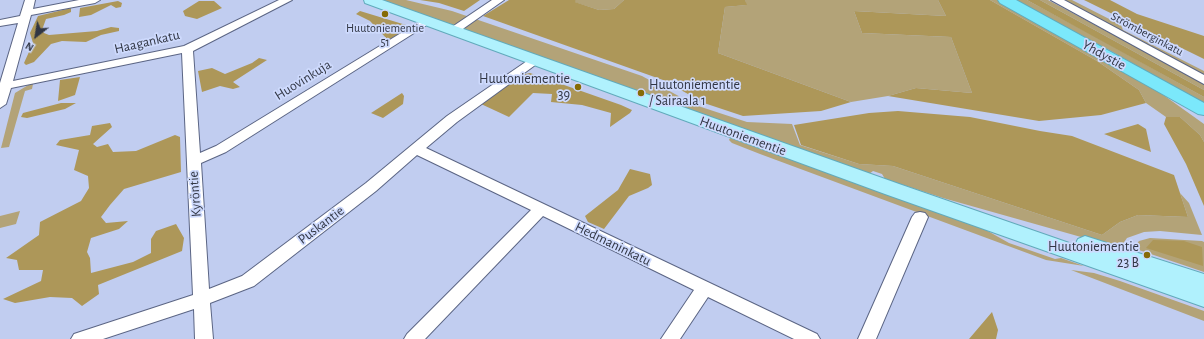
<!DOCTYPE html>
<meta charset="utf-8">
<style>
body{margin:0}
#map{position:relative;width:1204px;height:339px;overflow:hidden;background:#c1cdf0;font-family:"Alegreya Sans",sans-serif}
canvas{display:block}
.north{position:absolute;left:16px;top:16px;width:40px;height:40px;-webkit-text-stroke:3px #cedafd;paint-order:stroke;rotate:211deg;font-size:11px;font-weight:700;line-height:16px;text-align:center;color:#313644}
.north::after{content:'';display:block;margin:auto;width:14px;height:18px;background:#313644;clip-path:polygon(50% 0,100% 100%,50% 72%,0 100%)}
</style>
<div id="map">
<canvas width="1204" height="339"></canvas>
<div class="north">N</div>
</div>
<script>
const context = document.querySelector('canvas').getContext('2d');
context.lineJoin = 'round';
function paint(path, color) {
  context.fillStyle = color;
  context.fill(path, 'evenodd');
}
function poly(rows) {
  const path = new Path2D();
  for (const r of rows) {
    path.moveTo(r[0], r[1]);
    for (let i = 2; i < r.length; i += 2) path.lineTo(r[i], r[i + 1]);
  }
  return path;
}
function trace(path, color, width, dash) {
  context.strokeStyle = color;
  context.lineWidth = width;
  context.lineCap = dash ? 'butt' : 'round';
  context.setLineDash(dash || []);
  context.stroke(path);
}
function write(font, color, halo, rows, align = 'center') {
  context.font = font + ' "Alegreya Sans",sans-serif';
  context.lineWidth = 3.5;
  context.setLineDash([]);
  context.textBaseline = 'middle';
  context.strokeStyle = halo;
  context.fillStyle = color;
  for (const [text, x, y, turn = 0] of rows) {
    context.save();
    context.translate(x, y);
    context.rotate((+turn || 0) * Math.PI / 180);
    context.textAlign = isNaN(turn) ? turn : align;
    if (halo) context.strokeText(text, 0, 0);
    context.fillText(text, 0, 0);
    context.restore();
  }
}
paint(poly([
 [383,0,406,0,452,11,642,76,695,105,747,122,792,124,800,145,859,164,893,166,1102,235,1120,222,1138,215,1188,217,1180,193,1189,203,1202,235,1160,231,1144,232,1127,238,1120,248,943,198,885,179,882,174,873,171,869,174],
 [576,0,624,0,614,9,599,10,574,2],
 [745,0,938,0,946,16,854,11,862,33,951,37,972,93,916,88,888,96,851,102,718,53,725,7,746,5],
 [990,0,999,0,1102,57,1162,94,1204,124,1204,142,1200,135,1180,117,1166,117,1146,103,1139,90,1097,61],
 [1015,0,1027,0,1094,36,1204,97,1204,104,1111,51],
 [1040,0,1048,0,1204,83,1204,90],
 [1060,0,1072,0,1121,25,1123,30,1204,71,1204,75],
 [30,84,33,84,32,89,25,91,9,147,1,148,15,93],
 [730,138,986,230,1009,243,1055,259,1061,258,1084,266,1046,260,760,154,732,143,729,140],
 [20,211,16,224,0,228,0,216],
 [1150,238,1202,241,1204,242,1204,272,1133,248,1139,241],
 [1071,270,1094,273,1120,281,1204,311,1204,321]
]), '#b3a378');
paint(poly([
 [420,0,480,0,464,11,439,3],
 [509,0,576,0,575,2,599,10,614,9,624,0,745,0,747,5,725,7,718,53,851,102,821,111,743,116,704,103,663,80,483,16],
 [938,0,990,0,1097,61,1139,90,1146,103,1101,115,1039,121,888,96,916,88,972,93,951,37,862,33,854,11,946,16],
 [1027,0,1040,0,1204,90,1204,97],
 [1084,0,1110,0,1137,14,1204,36,1204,59],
 [118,1,122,3,121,7,116,8,111,5,91,15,79,17,80,8],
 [199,1,214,1,222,8,197,19,185,16,183,11],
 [71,8,71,12,64,15,46,19,42,30,44,33,49,35,97,31,111,27,119,28,119,31,101,35,86,42,62,41,51,44,34,62,26,65,24,63,33,43,30,33,38,16],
 [360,11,406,25,408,29,388,40,370,21,356,14],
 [259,58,267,60,233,82,240,87,233,89,220,86,202,92,198,71,212,68,225,74,252,63],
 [530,73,621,105,632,110,630,113,610,127,611,113,582,105,551,102,552,94,533,93,509,117,481,104,521,75],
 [80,77,75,95,58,101,60,80],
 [402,93,404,96,403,104,383,118,371,113],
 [61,103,76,103,65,109,27,118,21,117,23,113],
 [898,111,970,117,1040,131,1072,136,1174,175,1188,217,1138,215,1120,222,1102,235,893,166,859,164,801,145,794,125,869,113],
 [1166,117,1180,117,1200,135,1204,142,1204,206,1186,164,1164,124],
 [110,123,112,127,93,144,97,147,108,144,113,152,136,151,175,135,180,137,181,172,124,189,110,205,101,217,106,223,128,221,119,229,91,238,87,252,90,258,91,273,133,262,151,253,151,239,156,231,176,224,184,238,182,251,98,285,99,294,82,306,72,298,50,297,15,303,3,299,41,281,43,270,19,270,17,260,6,258,39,235,40,222,81,201,89,188,88,176,74,170,79,150,56,145,60,140,90,135,92,126],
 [1138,124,1146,129,1151,152,1104,134],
 [630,169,650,174,652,185,648,188,629,196,604,229,588,222,585,216,618,190],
 [1153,240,1184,241,1202,247,1203,266,1146,248],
 [992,312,998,330,996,339,969,339]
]), '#ad9759');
const minor = poly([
 [25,0,35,0,33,9,79,0,100,0,95,3,31,15,13,81,184,46,279,0,292,0,193,51,200,153,216,146,424,19,428,18,433,21,226,152,201,163,209,289,242,276,366,183,447,116,530,59,534,58,540,61,538,63,457,122,426,148,817,334,820,339,794,339,708,297,680,339,661,339,694,290,543,216,425,339,404,339,407,334,531,210,417,155,376,191,254,286,210,303,213,339,195,339,194,309,103,339,71,339,74,334,193,295,182,53,11,88,6,104,0,108,0,83,18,23,0,26,0,20,20,16,25,0],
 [492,0,504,0,457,33,449,33,448,31,449,29,492,0],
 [1051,0,1064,0,1204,75,1204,84,1051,0],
 [920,212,925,213,928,217,876,339,858,339,912,217,915,213,920,212]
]);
const major = poly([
 [364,0,382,0,899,184,1075,245,1078,239,1085,236,1204,274,1204,307,885,194,365,3,364,0]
]);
const highway = poly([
 [998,0,1016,0,1204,103,1204,115,1198,114,1000,3,998,0]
]);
trace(minor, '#5b6584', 2);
trace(major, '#61aabb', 2);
trace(highway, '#61aabb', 2);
paint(minor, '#fff');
paint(major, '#b0f1fd');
paint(highway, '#7be8fb');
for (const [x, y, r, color] of [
 [385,14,4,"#866b07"],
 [578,87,4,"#866b07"],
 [641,93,4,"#866b07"],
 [1147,255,4,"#866b07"]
]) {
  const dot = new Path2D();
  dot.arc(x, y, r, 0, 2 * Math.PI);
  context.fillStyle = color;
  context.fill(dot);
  trace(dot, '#cedafd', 1.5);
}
write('12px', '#313644', '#cedafd', [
 ["Huutoniementie",385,28],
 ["51",385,42]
]);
write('12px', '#313644', '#cedafd', [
 ["Strömberginkatu",1147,34,28]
]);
write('14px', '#313644', '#cedafd', [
 ["Haagankatu",147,42,-13],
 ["Yhdystie",1104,55,29],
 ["Huovinkuja",303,80,-32],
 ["Huutoniementie",743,136,20],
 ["Kyröntie",195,194,-94],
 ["Puskantie",321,225,-37],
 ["Hedmaninkatu",613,244,26]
]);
write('14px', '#313644', '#cedafd', [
 ["Huutoniementie",570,79],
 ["39",570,95],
 ["Huutoniementie",649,85,"left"],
 ["/ Sairaala 1",649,101,"left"],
 ["Huutoniementie",1139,247],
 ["23 B",1139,263]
], 'right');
</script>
